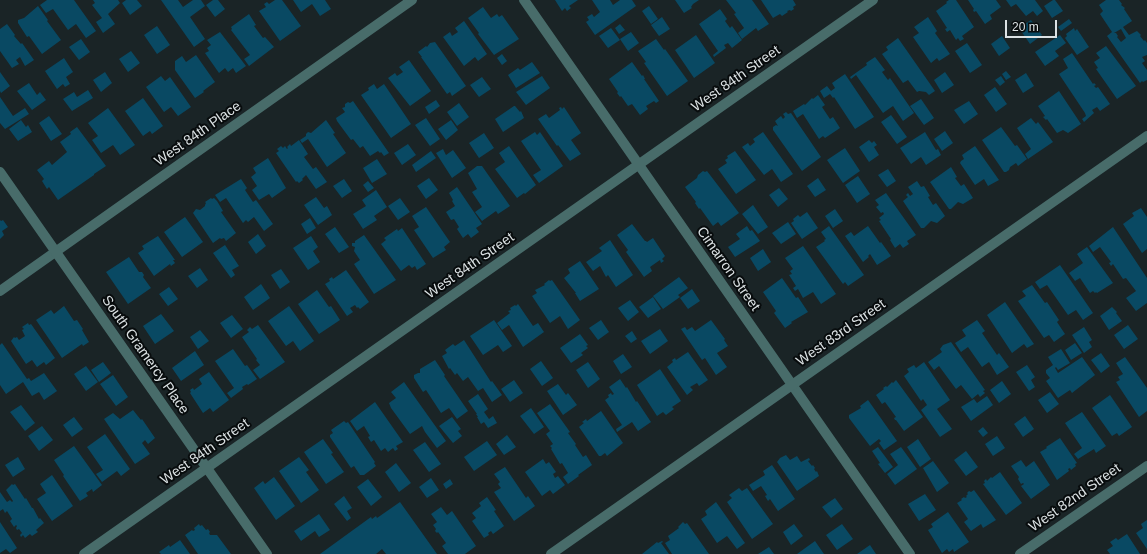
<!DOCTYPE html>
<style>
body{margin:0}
#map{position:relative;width:1147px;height:554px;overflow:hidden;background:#1a2426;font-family:Helvetica,sans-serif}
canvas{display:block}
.scale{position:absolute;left:1005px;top:20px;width:52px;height:18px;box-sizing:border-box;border:2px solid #dce2e4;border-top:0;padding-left:5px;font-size:12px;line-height:14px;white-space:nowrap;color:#dce2e4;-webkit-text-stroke:3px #080c0d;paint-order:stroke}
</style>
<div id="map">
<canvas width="1147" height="554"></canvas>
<div class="scale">20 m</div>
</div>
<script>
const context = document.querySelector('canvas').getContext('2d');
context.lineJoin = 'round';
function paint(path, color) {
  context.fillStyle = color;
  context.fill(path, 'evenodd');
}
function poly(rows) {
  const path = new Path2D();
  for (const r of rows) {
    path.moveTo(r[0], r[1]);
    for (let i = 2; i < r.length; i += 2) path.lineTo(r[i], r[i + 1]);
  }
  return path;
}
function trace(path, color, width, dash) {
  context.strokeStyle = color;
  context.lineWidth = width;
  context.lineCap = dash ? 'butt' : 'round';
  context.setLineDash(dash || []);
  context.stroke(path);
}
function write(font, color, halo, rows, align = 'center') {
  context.font = font + ' Helvetica,sans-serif';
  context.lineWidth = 4;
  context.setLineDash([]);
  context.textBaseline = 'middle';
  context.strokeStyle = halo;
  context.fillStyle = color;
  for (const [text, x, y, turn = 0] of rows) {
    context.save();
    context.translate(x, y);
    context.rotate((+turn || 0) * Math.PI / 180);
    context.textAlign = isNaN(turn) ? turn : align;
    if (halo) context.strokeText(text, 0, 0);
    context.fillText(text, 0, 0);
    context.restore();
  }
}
paint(poly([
 [47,0,74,0,96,31,86,38,76,24,68,30,53,9,46,13,40,5],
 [93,0,118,0,120,3,108,14,115,24,103,33,96,22,102,18,92,5,95,3],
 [126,0,137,0,142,6,130,15,122,3],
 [161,0,178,0,183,7,193,0,201,0,205,6,190,17,205,39,194,47],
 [213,0,218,0,225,9,215,17,206,5],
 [275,0,282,0,301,26,280,41,259,11,266,7,264,4,267,2,269,4],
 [293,0,325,0,331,9,320,16,312,4,301,12],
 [555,0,578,0,569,6,571,8,567,11,565,8,562,11],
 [592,0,610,0,613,5,620,0,632,0,636,6,595,35,586,22,589,20,587,17,592,14,594,17,600,12],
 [675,0,699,0,693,4,691,7,692,8,684,13],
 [726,0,752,0,769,24,758,31,756,28,742,39,738,33,744,28,734,14,736,13],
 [761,0,793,0,796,5,793,7,794,9,791,11,790,10,787,11,788,12,782,16,780,14,773,18],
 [949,0,956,0,974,27,962,36,964,39,960,41,958,38,956,40,950,30,947,32,945,29,947,28,936,11,947,3,946,2],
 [968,0,996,0,1001,7,990,15,992,19,985,24,976,11,974,12,973,10,974,9],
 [1006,0,1035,0,1043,11,1037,16,1033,11,1026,16,1016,4,1011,7],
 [1053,0,1055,0,1063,11,1052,18,1044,6],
 [1106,0,1119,0,1122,4,1121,5,1125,8,1124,9,1132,21,1123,27,1129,35,1137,31,1141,35,1140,36,1144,41,1145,40,1147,43,1147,55,1142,57,1145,61,1142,63,1147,70,1147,80,1143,82,1142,81,1140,83,1107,36,1112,32,1100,14,1103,11,1099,5],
 [1121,29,1126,38,1121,42,1117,37,1118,36,1116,33,1114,33],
 [38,6,48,20,47,21,61,40,42,54,29,36,27,37,18,23,18,20,24,18],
 [649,6,658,19,651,24,642,11],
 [483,7,491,18,497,14,499,17,502,15,519,39,494,55,478,34,479,33,468,18],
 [720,9,727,19,725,21,730,28,732,26,742,40,732,48,728,43,724,45,726,48,714,57,713,55,718,51,699,24],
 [249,14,256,25,254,26,263,38,265,37,274,47,249,66,244,59,250,55,231,30,232,29,231,27],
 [662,17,670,29,659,36,651,25],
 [928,17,937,31,935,33,950,54,939,61,937,58,931,63,913,37,919,33,914,27],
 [1069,19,1072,23,1061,31,1058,27],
 [1031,20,1042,35,1030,44,1019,28],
 [464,21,487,54,478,61,475,57,464,66,443,37,450,32,452,36,458,32,455,28],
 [7,24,15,35,14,36,21,44,22,43,34,60,25,66,20,57,16,60,19,64,12,68,0,51,0,29],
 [620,24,625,30,619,34,615,28],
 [157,26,170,45,157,54,144,35],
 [611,28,620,40,608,48,599,36],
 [1074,28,1075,31,1077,29,1089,47,1077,55,1065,38,1067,36,1066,34],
 [220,32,246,66,236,73,233,68,228,72,225,68,219,73,205,53,209,51,207,48,211,45,207,40],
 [631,32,639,43,628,51,620,39],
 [696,35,715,63,694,78,675,50],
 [1060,35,1066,43,1055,51,1059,56,1045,66,1035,52],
 [1002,36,1010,48,999,56,991,44],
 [898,38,935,91,929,95,926,92,919,91,917,92,908,80,903,83,882,54,888,50,886,47],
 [81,39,90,52,79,60,69,47],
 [656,39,664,50,665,49,688,81,667,96,644,63,646,62,638,51],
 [435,42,466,86,452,96,450,92,447,94,421,57,422,57,418,52,426,46,427,47,430,43],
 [967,43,982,65,970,73,955,51],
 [1106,46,1136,86,1117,99,1096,69,1098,68,1094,62,1100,58,1096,53],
 [131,51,140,63,128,72,119,59],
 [1072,53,1093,84,1094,83,1096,85,1094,86,1096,88,1098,87,1110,104,1100,111,1097,107,1092,110,1094,113,1084,122,1082,119,1086,116,1085,113,1059,74,1068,68,1063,59],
 [502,54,507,61,502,65,497,58],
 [196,55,215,82,203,91,204,92,195,98,175,70,175,61,182,56,186,62],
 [875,57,885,70,882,72,888,80,890,78,914,113,903,121,893,106,883,113,856,75,851,79,850,77,867,65,866,63],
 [64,58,73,72,66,77,70,84,65,87,63,84,57,89,45,71],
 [409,60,431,91,410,106,388,78,395,73,397,76,403,72,399,67],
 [532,62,540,73,516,88,508,75,518,68,520,70],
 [632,62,642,76,643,75,645,79,644,79,659,101,656,103,654,101,646,106,648,109,640,115,632,104,628,106,621,96,620,97,617,93,618,92,609,79],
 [1006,71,1011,77,1006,80,1002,74],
 [0,72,10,86,1,93,0,91],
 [105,72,112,83,101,92,93,80],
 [945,72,954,85,942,93,934,80],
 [1026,73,1034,86,1023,93,1015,80],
 [845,74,874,117,855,129,834,97,833,98,830,94,824,98,820,91,827,86,831,91,835,88,832,83],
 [161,76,165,81,170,77,191,107,178,116,171,107,164,112,146,87],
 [542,76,550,88,526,105,516,92],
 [1001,76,1005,82,1000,86,995,80],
 [482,77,491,89,479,97,470,85],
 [29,83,37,95,40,92,46,100,32,110,17,91],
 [374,84,377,89,384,84,411,124,391,138,361,95,369,90,368,88],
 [995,87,1007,104,996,112,984,95],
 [88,90,93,98,72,111,63,99,74,92,77,97],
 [1059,91,1081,124,1068,133,1063,130,1057,133,1047,119,1046,120,1043,117,1045,116,1038,106],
 [818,95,825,105,822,107,830,119,833,117,840,128,825,138,823,136,819,139,803,114,797,118,793,111,804,104,805,105,812,98,813,99],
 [0,97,13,116,25,108,29,114,5,129,0,123],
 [143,98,163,126,152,134,150,131,143,136,125,111],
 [921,99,934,118,924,125,910,106],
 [436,100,440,106,429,114,425,107],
 [353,101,389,153,384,156,381,152,380,153,378,151,370,156,363,146,360,148,353,139,351,140,337,121,336,118,345,112,342,108,345,107,345,104,348,102,350,103],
 [969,101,978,114,964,124,954,110],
 [459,103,469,117,457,126,447,112],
 [514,106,515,106,520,112,521,111,524,118,503,132,495,119],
 [561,107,562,109,564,107,581,133,571,140,581,154,570,161,558,145,557,146,538,119,546,114,549,118,560,110,559,108],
 [108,108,135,145,120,155,113,145,101,153,92,140,98,136,88,123],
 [786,112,788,114,791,113,821,157,802,171,773,130,773,127,776,125,778,126,775,121,781,116,783,119,785,117,783,114],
 [891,115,907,137,897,144,881,122],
 [49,116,62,134,51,141,39,123],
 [426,118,440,139,430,146,415,125],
 [1031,118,1036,124,1038,122,1053,142,1028,159,1025,154,1031,149,1017,128],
 [21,120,26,127,28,125,32,132,18,141,9,129],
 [326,120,335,133,333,134,346,153,327,167,308,139,302,143,300,140,306,136,306,134,308,132,311,133],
 [451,120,458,130,446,140,438,129],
 [77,127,106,166,94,174,94,175,58,200,49,187,47,189,42,181,44,179,37,170,49,161,52,165,67,152,60,142,71,134,70,132],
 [1001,127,1015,146,1017,145,1027,159,1018,166,1016,163,1010,167,1009,170,1006,172,1004,172,982,140],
 [945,131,953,143,942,151,934,139],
 [535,132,537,135,540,132,563,166,539,183,533,175,541,170,521,141],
 [763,132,793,174,781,182,772,169,764,175,742,147,748,143,750,146,755,142,753,139],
 [925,132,936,150,938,149,941,155,926,165,921,157,911,164,900,148],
 [484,133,494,148,479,158,469,143],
 [299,140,308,154,304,157,313,169,316,167,327,182,316,189,306,175,302,179,303,180,299,183,297,181,296,182,276,153,279,151,277,149,281,146,283,148,285,146,287,149,288,148,287,147,290,144,291,146],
 [869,140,872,143,874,141,877,145,874,147,879,155,869,162,859,147],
 [408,144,416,155,402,165,394,153],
 [509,146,536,185,525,194,524,193,517,198,495,169,505,162,499,153],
 [975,146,999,180,988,186,984,179,975,185,960,163,961,161,964,159,962,155],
 [845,148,860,171,843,183,827,160],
 [443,149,446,155,453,150,466,168,452,178,436,153],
 [431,151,436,158,416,172,412,165],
 [735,151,756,180,736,194,718,169,727,163,725,160,728,158,727,156],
 [268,158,286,188,272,198,269,194,259,200,252,190,257,186,251,177,256,173,253,168],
 [377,159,387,174,372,183,363,168],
 [477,166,482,166,510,206,498,214,496,211,482,221,475,212,482,207,472,192,477,189,468,173],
 [951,167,957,177,955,178,961,186,964,184,973,198,963,204,958,202,951,209,949,209,930,182],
 [888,169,896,181,887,187,878,175],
 [703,171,705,172,707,171,739,213,721,226,718,222,713,226,700,208,699,209,695,203,696,202,685,187,697,178,698,175],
 [858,176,870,194,857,203,845,185],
 [429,178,438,190,426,199,417,186],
 [818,178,826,190,815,197,807,186],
 [241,179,247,188,245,190,253,202,256,200,273,224,264,231,254,217,248,222,246,220,243,223,226,198,220,202,215,195],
 [344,179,352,191,342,198,333,186],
 [368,181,374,188,368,192,363,185],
 [917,181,921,187,924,186,930,196,928,197,933,205,936,203,945,216,937,223,931,221,924,228,921,228,903,201,908,197,906,195,908,193,910,196,913,194,908,187],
 [457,187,482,224,476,228,479,232,471,238,468,234,463,238,457,229,459,227,454,219,451,220,446,212,455,206,452,201,453,200,449,193],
 [779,188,788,199,778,207,769,195],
 [376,190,387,207,374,216,377,220,363,229,353,214,366,206,362,200],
 [886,193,916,235,907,241,909,244,903,248,900,244,895,248,890,240,891,239,879,221,881,220,879,218,884,214,883,212,881,213,876,207,879,205,875,200],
 [316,197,324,208,327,206,332,215,318,225,304,205],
 [211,198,212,199,214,198,217,201,223,211,221,212,236,233,226,241,224,238,221,239,220,238,213,243,193,213,196,209,200,210,205,206,205,205,206,203,205,202],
 [400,198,410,212,398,220,388,206],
 [753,205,768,227,758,234,742,214],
 [426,207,450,242,444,247,446,250,433,258,414,230,419,227,412,216],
 [1141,208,1147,217,1147,249,1142,253,1123,224,1134,216,1132,213],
 [835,209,843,221,833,228,825,216],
 [807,212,818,228,802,239,791,223,794,221,793,219,798,215,800,217],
 [185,217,203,242,182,257,164,232],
 [310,218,316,228,307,234,301,224],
 [0,220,1,221,3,220,8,227,2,231,4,235,0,239],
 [788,222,796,234,781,244,772,233],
 [632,224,645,241,646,241,647,242,653,238,665,256,662,259,664,261,661,263,660,260,650,267,652,271,644,277,626,252,628,250,617,235],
 [747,226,750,231,752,230,760,241,735,257,728,247,740,239,736,234],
 [829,226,864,275,848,286,845,282,843,284,816,247,825,241,824,240,826,239,821,232],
 [868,226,880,243,881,242,891,256,877,265,870,254,868,256,869,257,863,262,845,236,851,232,854,236],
 [335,227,349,247,339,253,325,234],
 [1113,227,1147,278,1147,303,1136,311,1126,298,1136,291,1126,278,1123,279,1113,264,1111,266,1109,263,1111,262,1100,247,1093,252,1089,246],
 [402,228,426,264,417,270,415,266,412,268,409,265,401,271,381,244,386,240,384,238,397,229,398,231],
 [258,234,266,246,256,254,248,242],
 [364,235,396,280,374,294,354,264,360,260,354,251,355,247,352,246,352,243,355,243,355,241],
 [158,236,175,260,173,260,175,263,171,266,170,264,154,276,138,253,144,249,142,246],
 [311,236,318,247,313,251,320,262,308,270,293,248],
 [610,240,633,275,616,287,608,275,606,277,600,266,593,271,586,262,602,251,599,248],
 [225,245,239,266,232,270,235,275,231,278,213,253],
 [803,246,836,294,821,304,813,292,803,298,798,289,795,291,793,288,796,286,789,275,792,274,790,271,793,269,785,258],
 [1087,247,1113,283,1097,293,1096,292,1095,293,1093,291,1090,293,1080,278,1075,281,1069,273,1083,263,1077,254],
 [763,249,771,262,758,271,750,258],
 [129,257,139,272,142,272,144,275,143,277,151,288,128,304,106,272],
 [580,261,599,289,580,301,575,293,576,293,564,278,570,273,568,269],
 [1060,265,1093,313,1083,320,1076,310,1068,315,1047,285,1040,289,1035,282],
 [200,268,208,280,197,288,188,276],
 [281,269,290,282,280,289,271,275],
 [346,270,369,302,360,309,358,307,357,308,355,305,350,308,353,312,347,316,325,284,330,281,329,279,332,277,333,279],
 [679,277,688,288,678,295,680,297,663,309,653,296],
 [782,278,796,298,798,297,808,312,791,322,792,323,785,328,774,313,776,311,763,292],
 [549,280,550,281,552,280,580,320,568,329,560,316,550,323,532,296,537,293,535,290,545,285,544,284],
 [261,284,270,298,253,310,244,297],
 [1032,285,1045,303,1047,302,1059,320,1057,322,1065,334,1054,342,1049,335,1044,338,1018,301,1026,296,1022,291],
 [169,287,178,299,168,306,159,294],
 [692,289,700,301,688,309,680,298],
 [317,290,329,307,331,306,340,320,319,334,298,304],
 [653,297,661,309,648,318,639,307],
 [630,300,639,312,628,321,618,308],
 [1005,302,1034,344,1027,348,1024,344,1012,353,987,315],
 [518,304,533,326,538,323,544,332,523,347,509,325,502,330,497,323,510,313,508,311,511,310,510,308,515,305,516,306],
 [64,306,74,321,77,320,83,329,82,330,89,342,83,346,82,344,62,358,36,320,51,310,54,314],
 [289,306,314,341,300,351,293,341,286,346,268,321],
 [1112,307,1117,312,1116,313,1122,321,1109,330,1100,316],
 [161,314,174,331,155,344,143,326],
 [232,315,243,329,231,338,220,323],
 [494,320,512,346,503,352,498,345,483,355,470,336],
 [601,320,609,332,598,340,589,328],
 [711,320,725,339,724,340,728,346,717,353,727,367,716,375,705,358,702,360,681,329,685,327,687,330,692,327,695,331],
 [977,320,985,331,982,333,997,355,999,353,1009,367,997,375,989,362,982,367,968,347,961,352,955,343,966,336,962,330],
 [28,323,29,325,31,324,55,358,46,365,44,362,37,367,32,360,26,364,11,341,14,337,15,338,17,337,19,340,25,336,22,330,24,329,22,327],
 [258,325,285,362,260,379,253,370,260,365,256,360,257,359,242,337,249,332,247,330,250,327,252,329],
 [1128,325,1138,339,1124,349,1114,335],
 [1084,327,1092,340,1089,342,1092,347,1084,353,1072,335],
 [660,329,668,341,650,354,641,341],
 [200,330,209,341,198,349,190,337],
 [632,331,637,339,631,343,625,336],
 [580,334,588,345,586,346,588,348,581,353,583,355,571,363,560,348],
 [464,340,491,382,492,381,502,395,492,402,483,388,478,391,468,377,463,381,457,373,455,375,450,368,449,369,442,356,447,353,445,350,453,344,455,346],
 [951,342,985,390,983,391,985,393,980,397,978,394,972,399,961,385,956,389,939,366,934,370,928,362,942,352,940,349,943,345],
 [2,343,27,379,29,378,31,381,44,373,57,391,44,400,39,392,32,396,23,382,6,394,0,385,0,345],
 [1075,343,1082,353,1071,360,1065,350],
 [233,349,245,366,247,365,257,379,248,385,247,384,242,387,243,389,231,398,227,393,234,388,215,361],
 [1061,349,1070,363,1058,370,1056,367,1055,368,1058,373,1082,357,1095,375,1072,393,1070,390,1058,398,1046,381,1050,378,1046,373,1046,370,1053,365,1048,357],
 [195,351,204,365,181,381,172,368],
 [688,352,708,380,699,386,697,383,690,387,693,390,687,395,667,367,673,362,672,360,675,358,676,360],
 [1101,353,1110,366,1101,373,1091,360],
 [623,354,632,367,621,374,613,361],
 [1125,357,1147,388,1147,411,1139,417,1116,382,1120,380,1118,377,1123,374,1116,363],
 [435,360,445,375,444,376,468,411,457,419,449,408,441,413,426,390,423,392,414,378,414,375,418,373,420,373,420,369],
 [541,361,553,378,542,386,530,369],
 [103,362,111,373,99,382,91,370],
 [588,362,600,379,588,388,576,370],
 [924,362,950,400,937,409,952,429,940,437,921,410,927,405,923,399,921,401,904,376,909,372,907,369,914,365,916,368],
 [1027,365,1035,377,1031,380,1035,387,1029,391,1016,372],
 [86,366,98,382,86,391,74,374],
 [660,369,681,401,672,407,674,409,666,415,663,412,657,416,637,385],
 [209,372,229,400,213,412,210,408,203,413,190,393,191,392,190,390,193,388,194,390,202,384,199,379],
 [113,375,128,397,116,406,100,384],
 [620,379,626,388,627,387,636,402,637,401,651,422,638,431,632,422,617,432,616,429,622,425,605,400,609,397,608,395,611,393,612,395,614,394,609,387],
 [514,380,523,393,510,402,501,389],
 [896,380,923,417,904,431,896,420,895,420,894,418,896,417,885,402,882,404,876,395,884,389,883,388,886,386,887,387,892,382,893,383],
 [1002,381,1011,394,999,403,990,390],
 [404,382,446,441,437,448,425,432,422,426,410,434,391,408,389,403,396,398,391,392],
 [558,384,566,395,568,393,577,405,563,415,547,391],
 [1050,392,1059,404,1047,413,1038,400],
 [478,394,488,409,484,412,489,419,493,416,497,423,488,428,484,422,481,424,477,417,478,417,476,414,477,414,468,401],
 [1110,395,1132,427,1119,436,1117,433,1112,436,1092,408],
 [987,396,993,405,971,421,961,407,974,399,977,403],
 [868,400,897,441,884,450,879,443,881,441,879,439,870,446,849,418,849,415,861,408,860,406],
 [375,402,403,442,396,446,398,449,395,451,393,448,388,452,385,448,381,451,374,440,371,442,368,437,370,436,364,426,357,431,350,421],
 [550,404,570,432,568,433,576,444,575,445,583,457,586,455,592,465,578,475,579,476,568,484,563,477,568,473,562,463,560,464,551,449,552,448,550,446,553,444,546,434,550,431,537,413],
 [21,405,35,423,25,431,10,412],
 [531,408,544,427,534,434,520,416],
 [133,410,141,420,142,419,155,438,148,444,145,440,142,443,150,454,135,464,104,419,113,413,120,419],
 [601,411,623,443,607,456,605,453,601,456,599,456,579,427,584,423,582,422,586,419,587,421],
 [1082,412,1106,446,1096,453,1094,449,1078,459,1074,454,1082,448,1065,423],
 [1025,416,1034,429,1023,437,1014,424],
 [74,417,83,429,72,437,63,425],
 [452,417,461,429,458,431,462,436,453,443,439,426],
 [344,421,346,423,348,422,375,462,374,463,376,466,364,475,360,475,354,466,351,468,330,437,330,435,333,433,331,430],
 [42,426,53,440,39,451,28,436],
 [983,427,988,433,983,437,978,431],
 [105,434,130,469,121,476,117,471,102,482,96,474,103,470,87,447],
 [507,435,516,447,504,455,496,444],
 [997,436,1005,448,993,456,985,444],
 [1060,438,1077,463,1075,464,1076,466,1071,470,1070,468,1068,469,1069,471,1057,480,1040,452,1047,448,1046,447],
 [323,439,333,453,331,454,344,472,326,484,304,452],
 [918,439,931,459,920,467,907,447],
 [487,441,497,455,474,471,464,457],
 [425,442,441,464,429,472,413,450],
 [74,446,102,485,93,492,92,489,86,493,88,496,80,501,63,476,64,475,54,460],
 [878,447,893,467,885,473,878,464,880,463,872,451],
 [901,447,917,469,895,485,887,474,898,465,890,454],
 [966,451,978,467,966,476,954,460],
 [786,455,790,460,797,456,801,462,809,458,810,460,808,461,812,466,813,465,815,468,814,469,816,472,817,471,819,476,797,491,777,462,780,458],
 [18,457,25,469,13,477,5,465],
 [299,457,309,470,306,472,319,490,301,503,279,471],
 [543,459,546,464,549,462,556,472,553,474,555,478,558,476,565,485,553,494,550,490,542,496,525,472],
 [1021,460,1026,467,1034,461,1050,485,1031,499,1021,486,1024,484,1023,483,1021,484,1018,479,1019,477,1011,466],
 [933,461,949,483,937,492,923,468],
 [396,463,411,483,399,492,385,472],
 [772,465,795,499,778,511,770,499,768,501,765,496,767,495,761,486,753,491,749,485,765,475,763,471],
 [505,467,526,498,528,496,535,506,514,521,494,492,501,488,498,484,500,482,494,474],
 [1000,472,1022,503,1006,515,983,484,985,483,984,481,986,479,987,481,991,477,992,478],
 [52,475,73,506,52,521,37,499,46,493,40,484],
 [274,477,295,506,276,520,254,488,263,481,265,484],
 [431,478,439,490,427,498,419,487],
 [368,479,382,497,371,506,357,487],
 [450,479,453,484,446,489,443,484],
 [12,484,13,485,15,484,25,499,26,498,32,508,33,508,39,519,40,518,44,523,36,530,38,532,32,536,30,534,25,538,23,535,21,537,20,535,22,533,19,529,17,530,16,528,17,526,16,525,14,527,10,521,12,519,7,511,5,513,3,509,0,511,0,492,7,502,10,500,12,502,13,501,6,490],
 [739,488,742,491,747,488,773,524,752,539,727,502,732,498,729,495],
 [974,490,996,520,983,528,981,524,971,531,964,522,968,519,957,503,962,500,961,499,964,497,965,498,967,497,966,496,968,494,967,493,969,491,971,492],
 [925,494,936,510,919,521,908,504],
 [344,496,352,508,347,511,351,518,347,521,334,504],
 [487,497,496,510,494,511,504,526,493,534,491,531,488,533,489,535,484,538,472,521,476,518,472,513,481,506,479,503],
 [835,498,843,509,831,518,822,507],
 [400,502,437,554,386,554,382,549,376,554,320,554,371,517,372,519,376,516,377,518],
 [716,502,745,543,737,549,727,536,717,543,701,519,707,515,705,511],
 [441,507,447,515,452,511,476,546,465,554,448,554,442,546,446,543,438,532,437,533,435,531,436,529,433,525,437,522,431,514],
 [948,512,969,542,954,552,953,549,949,552,947,549,942,553,928,530,933,527,931,524],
 [319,514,330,530,319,537,315,531,301,541,294,531],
 [1147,520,1147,549,1136,533,1143,528,1141,524],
 [0,522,17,548,10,553,6,549,0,553],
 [683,522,685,524,687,523,709,554,672,554,665,543,670,540,668,536,679,528,678,527],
 [199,524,200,526,202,525,206,530,208,529,210,532,209,533,210,535,217,535,231,554,198,554,185,535,192,530,193,531,195,530,194,528],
 [794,524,803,536,791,545,783,532],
 [842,524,853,539,837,550,826,535],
 [1127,534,1140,554,1110,554,1107,550,1113,546,1110,542,1116,538,1118,540],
 [180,540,190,554,161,554,159,552,169,545,170,547],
 [662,541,663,542,661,543,669,554,642,554,657,542,658,543],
 [815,541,824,554,797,554],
 [870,545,876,554,857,554],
 [769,547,774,554,758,554]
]), '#094963');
trace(poly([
 [524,0,910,554],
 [0,291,412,0],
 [84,554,873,0],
 [1020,554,1147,466]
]), '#486c6a', 10);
trace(poly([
 [0,172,267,554],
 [551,554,1147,136]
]), '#486c6a', 10);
write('14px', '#dce2e4', '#080c0d', [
 ["West 84th Street",736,79,-35],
 ["West 84th Place",198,134,-35],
 ["West 84th Street",470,266,-35],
 ["Cimarron Street",728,269,55],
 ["West 83rd Street",841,333,-35],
 ["South Gramercy Place",145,355,55],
 ["West 84th Street",205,452,-35],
 ["West 82nd Street",1075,498,-35]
]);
</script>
